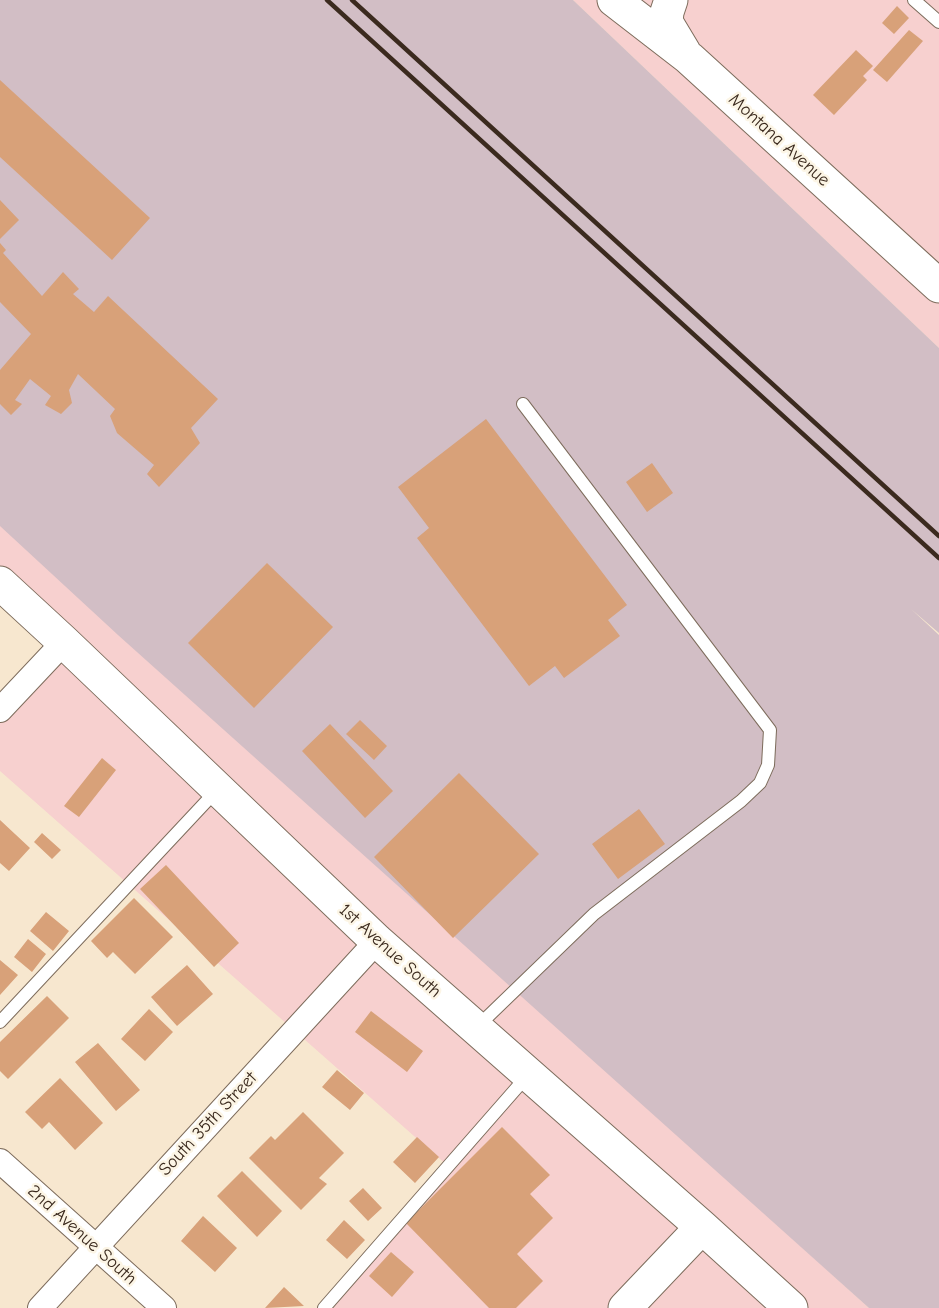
<!DOCTYPE html>
<style>
body{margin:0}
canvas{display:block;background:#f7e7cf}
</style>
<canvas width="939" height="1308"></canvas>
<script>
const context = document.querySelector('canvas').getContext('2d');
context.lineJoin = 'round';
function paint(path, color) {
  context.fillStyle = color;
  context.fill(path, 'evenodd');
}
function poly(rows) {
  const path = new Path2D();
  for (const r of rows) {
    path.moveTo(r[0], r[1]);
    for (let i = 2; i < r.length; i += 2) path.lineTo(r[i], r[i + 1]);
  }
  return path;
}
function trace(path, color, width, dash) {
  context.strokeStyle = color;
  context.lineWidth = width;
  context.lineCap = dash ? 'butt' : 'round';
  context.setLineDash(dash || []);
  context.stroke(path);
}
function write(font, color, halo, rows, align = 'center') {
  context.font = font + ' "Comic Neue",sans-serif';
  context.lineWidth = 5;
  context.setLineDash([]);
  context.textBaseline = 'middle';
  context.strokeStyle = halo;
  context.fillStyle = color;
  for (const [text, x, y, turn = 0] of rows) {
    context.save();
    context.translate(x, y);
    context.rotate((+turn || 0) * Math.PI / 180);
    context.textAlign = isNaN(turn) ? turn : align;
    if (halo) context.strokeText(text, 0, 0);
    context.fillText(text, 0, 0);
    context.restore();
  }
}
paint(poly([
 [573,0,939,0,939,348],
 [0,516,869,1308,324,1308,448,1166,0,771,0,710,64,642,0,583]
]), '#f7d0cf');
paint(poly([
 [0,0,573,0,939,348,939,633,911,609,939,635,939,1308,869,1308,118,635,0,526]
]), '#d2bec5');
paint(poly([
 [897,6,909,18,894,34,882,23],
 [909,30,923,41,887,82,873,70],
 [856,50,873,66,863,76,867,80,834,115,813,95],
 [0,80,150,218,112,260,0,157],
 [0,200,19,220,0,239],
 [0,243,6,250,3,253,42,296,63,272,79,289,73,294,94,312,108,296,218,399,191,428,200,443,159,487,147,474,154,465,117,433,110,416,115,409,78,374,69,390,72,403,61,414,45,405,51,396,30,379,15,400,22,404,11,415,0,404,0,370,31,334,0,302],
 [486,419,627,605,608,620,620,636,564,678,555,666,529,686,417,538,429,528,398,487],
 [652,463,673,493,647,512,626,482],
 [267,563,333,627,254,708,188,643],
 [360,720,387,746,374,760,346,734],
 [330,724,393,791,365,818,302,751],
 [102,758,116,770,79,817,64,806],
 [459,773,539,854,453,938,374,857],
 [639,809,665,844,618,879,592,844],
 [0,820,30,848,9,871,0,863],
 [42,833,61,850,52,859,34,842],
 [166,865,239,943,214,967,140,889],
 [134,898,173,937,135,974,113,952,107,958,91,941],
 [46,912,69,931,53,951,30,931],
 [28,939,46,954,32,972,14,957],
 [0,960,18,975,0,995],
 [187,965,213,994,177,1026,151,997],
 [47,996,69,1018,8,1079,0,1071,0,1042],
 [149,1009,173,1032,145,1061,121,1039],
 [371,1011,423,1051,407,1072,355,1032],
 [98,1043,140,1090,116,1111,75,1062],
 [337,1070,364,1093,350,1110,322,1087],
 [60,1078,103,1123,75,1150,49,1122,42,1129,25,1112],
 [303,1112,344,1153,319,1178,327,1184,301,1210,249,1158,271,1136,275,1140],
 [502,1127,550,1175,530,1194,553,1218,517,1254,543,1281,516,1308,489,1308,406,1223],
 [417,1137,439,1157,415,1183,393,1162],
 [242,1171,282,1211,257,1237,217,1196],
 [363,1188,382,1208,368,1221,349,1201],
 [203,1216,237,1248,215,1272,181,1241],
 [344,1220,365,1240,347,1259,326,1240],
 [391,1252,414,1272,392,1297,369,1276],
 [284,1287,304,1306,265,1308]
]), '#d8a179');
const lane = poly([
 [914,0,939,22],
 [0,1022,217,790],
 [477,1027,594,914,741,801,760,783,768,765,770,730,523,404],
 [324,1308,528,1075]
]);
const street = poly([
 [0,710,64,642],
 [0,1161,164,1308],
 [40,1308,377,941]
]);
const secondary = poly([
 [614,0,689,58,939,286],
 [671,0,667,12,666,22,684,52],
 [0,583,64,642,377,941,702,1227,791,1308],
 [625,1308,702,1227]
]);
trace(lane, '#7d6c5c', 14);
trace(street, '#7d6c5c', 26);
trace(secondary, '#7d6c5c', 35);
trace(lane, '#fff', 12);
trace(street, '#fff', 24);
trace(secondary, '#fff', 33);
trace(poly([
 [327,0,939,558],
 [352,0,939,536]
]), '#3b2a1e', 4.5);
write('18px', '#3b2a1e', '#fcf5e5', [
 ["Montana Avenue",779,140,42],
 ["1st Avenue South",390,951,42],
 ["South 35th Street",208,1124,-47],
 ["2nd Avenue South",82,1235,42]
]);
</script>
